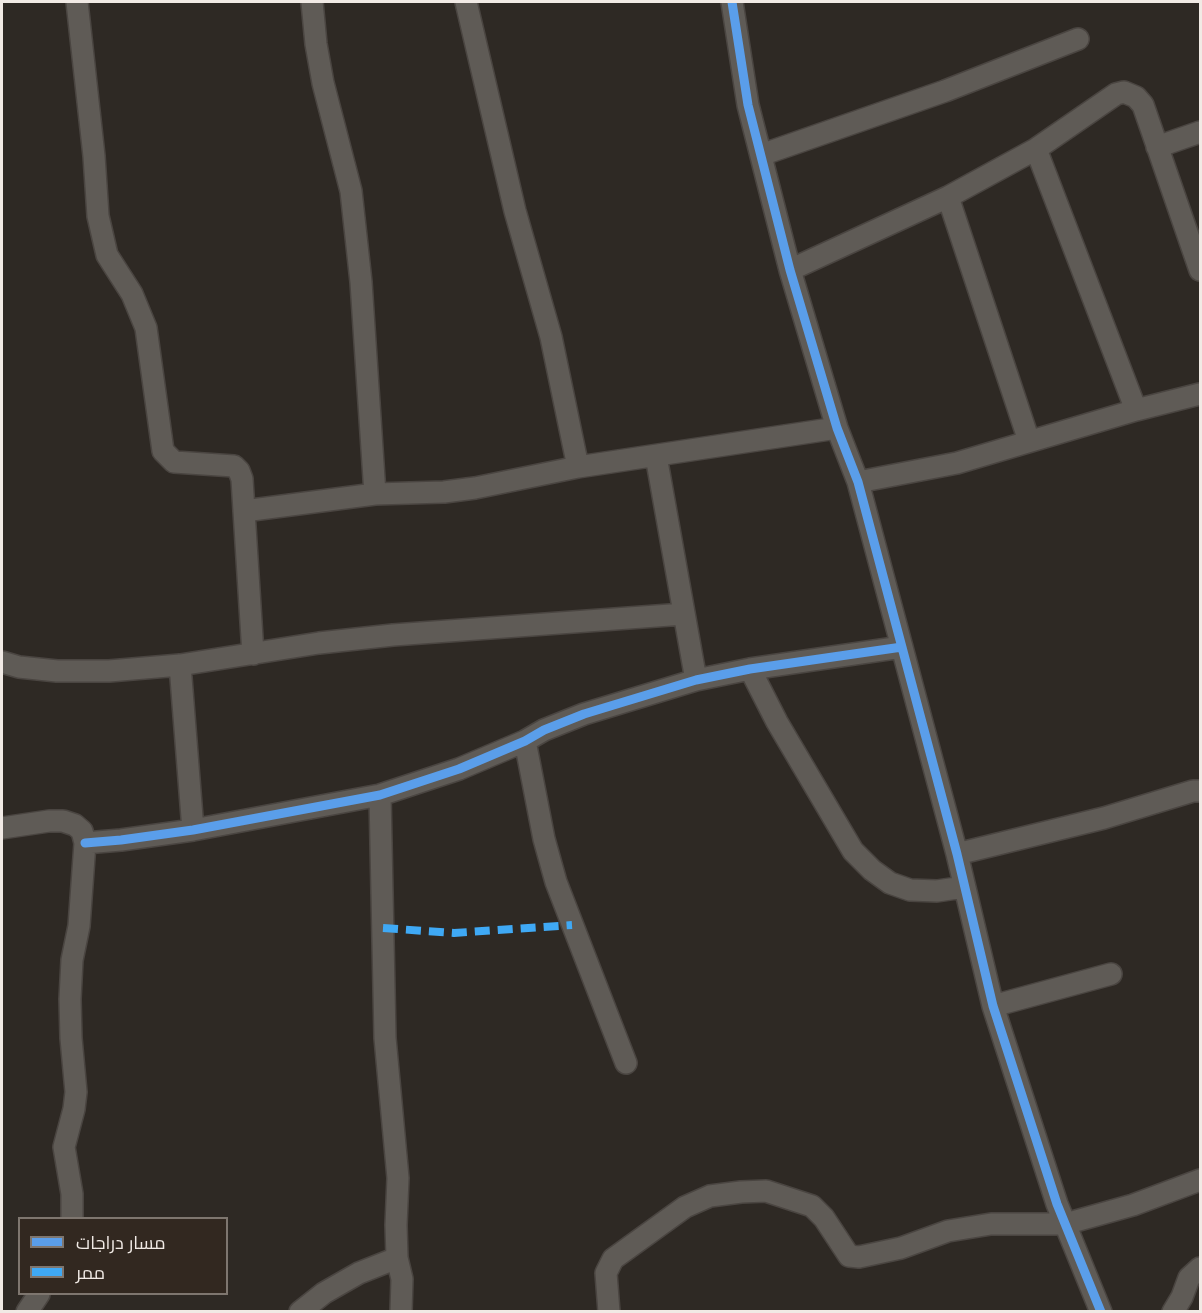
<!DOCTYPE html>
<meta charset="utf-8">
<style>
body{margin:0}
#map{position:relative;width:1202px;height:1313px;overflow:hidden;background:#2e2924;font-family:"DM Sans",Cairo,sans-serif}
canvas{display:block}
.frame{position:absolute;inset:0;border:3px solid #f1eae5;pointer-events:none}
.legend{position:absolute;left:18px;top:1217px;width:210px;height:78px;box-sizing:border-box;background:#322820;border:2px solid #7e766f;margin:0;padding:8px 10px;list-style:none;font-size:18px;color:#f1eae5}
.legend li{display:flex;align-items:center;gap:12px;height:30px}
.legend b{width:30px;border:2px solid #7e766f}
</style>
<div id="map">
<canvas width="1202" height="1313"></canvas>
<div class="frame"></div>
<ul class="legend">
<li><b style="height:8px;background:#5a9eea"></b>مسار دراجات</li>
<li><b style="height:8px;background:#3fa9f5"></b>ممر</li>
</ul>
</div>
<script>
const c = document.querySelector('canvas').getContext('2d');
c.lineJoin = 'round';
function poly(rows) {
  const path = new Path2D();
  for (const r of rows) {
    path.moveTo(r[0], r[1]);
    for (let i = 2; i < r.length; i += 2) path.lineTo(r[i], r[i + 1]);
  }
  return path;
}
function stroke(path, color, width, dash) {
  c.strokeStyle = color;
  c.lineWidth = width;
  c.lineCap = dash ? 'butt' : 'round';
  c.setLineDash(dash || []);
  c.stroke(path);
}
const minor = poly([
 [77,2,94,156,98,216,107,255,132,294,146,328,163,451,174,462,234,466,239,471,242,479,253,654],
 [312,2,316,44,323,83,351,191,361,282,375,494],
 [466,2,515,211,551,337,578,467],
 [732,2,748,105,790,270,837,428,858,482,957,854,993,1006,1057,1204,1101,1312],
 [1157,147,1200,132],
 [1036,149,1136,410],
 [761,155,945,91,1078,39],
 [948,197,1029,441],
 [790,270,948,197,1036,149,1116,94,1124,92,1136,97,1143,105,1200,270],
 [656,456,696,680],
 [858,482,957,463,1136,410,1200,394],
 [244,511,375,494,444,492,475,488,578,467,837,428],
 [2,662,19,667,57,671,109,671,180,665,319,643,393,635,684,614],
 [180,665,193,830],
 [750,669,777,722,853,851,872,870,890,883,910,890,937,891,964,887],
 [525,741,544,839,556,882,626,1063],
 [380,795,385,1038,398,1178,396,1225,397,1258,402,1279,401,1312],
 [2,828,49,821,63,821,75,825,82,831,85,843,79,926,72,960,70,999,71,1038,76,1092,74,1109,64,1147,72,1194,72,1218],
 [85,843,121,840,193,830,380,795,459,769,525,741,544,730,584,714,696,680,750,669,902,647],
 [957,854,1104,818,1193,791,1200,791],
 [993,1006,1111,974],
 [27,1312,39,1294],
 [300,1312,324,1293,359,1273,397,1258],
 [609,1312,606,1273,613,1259,685,1207,710,1196,741,1192,766,1191,812,1206,824,1218,849,1256,859,1257,901,1248,948,1231,991,1224,1065,1224,1133,1205,1200,1180],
 [1173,1312,1182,1297,1189,1278,1200,1268]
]);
stroke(minor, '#4a4541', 24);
stroke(minor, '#5f5b56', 21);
stroke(poly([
 [383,928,454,933,572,925]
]), '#3fa9f5', 8, [15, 8]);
stroke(poly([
 [732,2,748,105,790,270,837,428,858,482,957,854,993,1006,1057,1204,1101,1312],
 [85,843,121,840,193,830,380,795,459,769,525,741,544,730,584,714,696,680,750,669,902,647]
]), '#5a9eea', 9);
</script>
